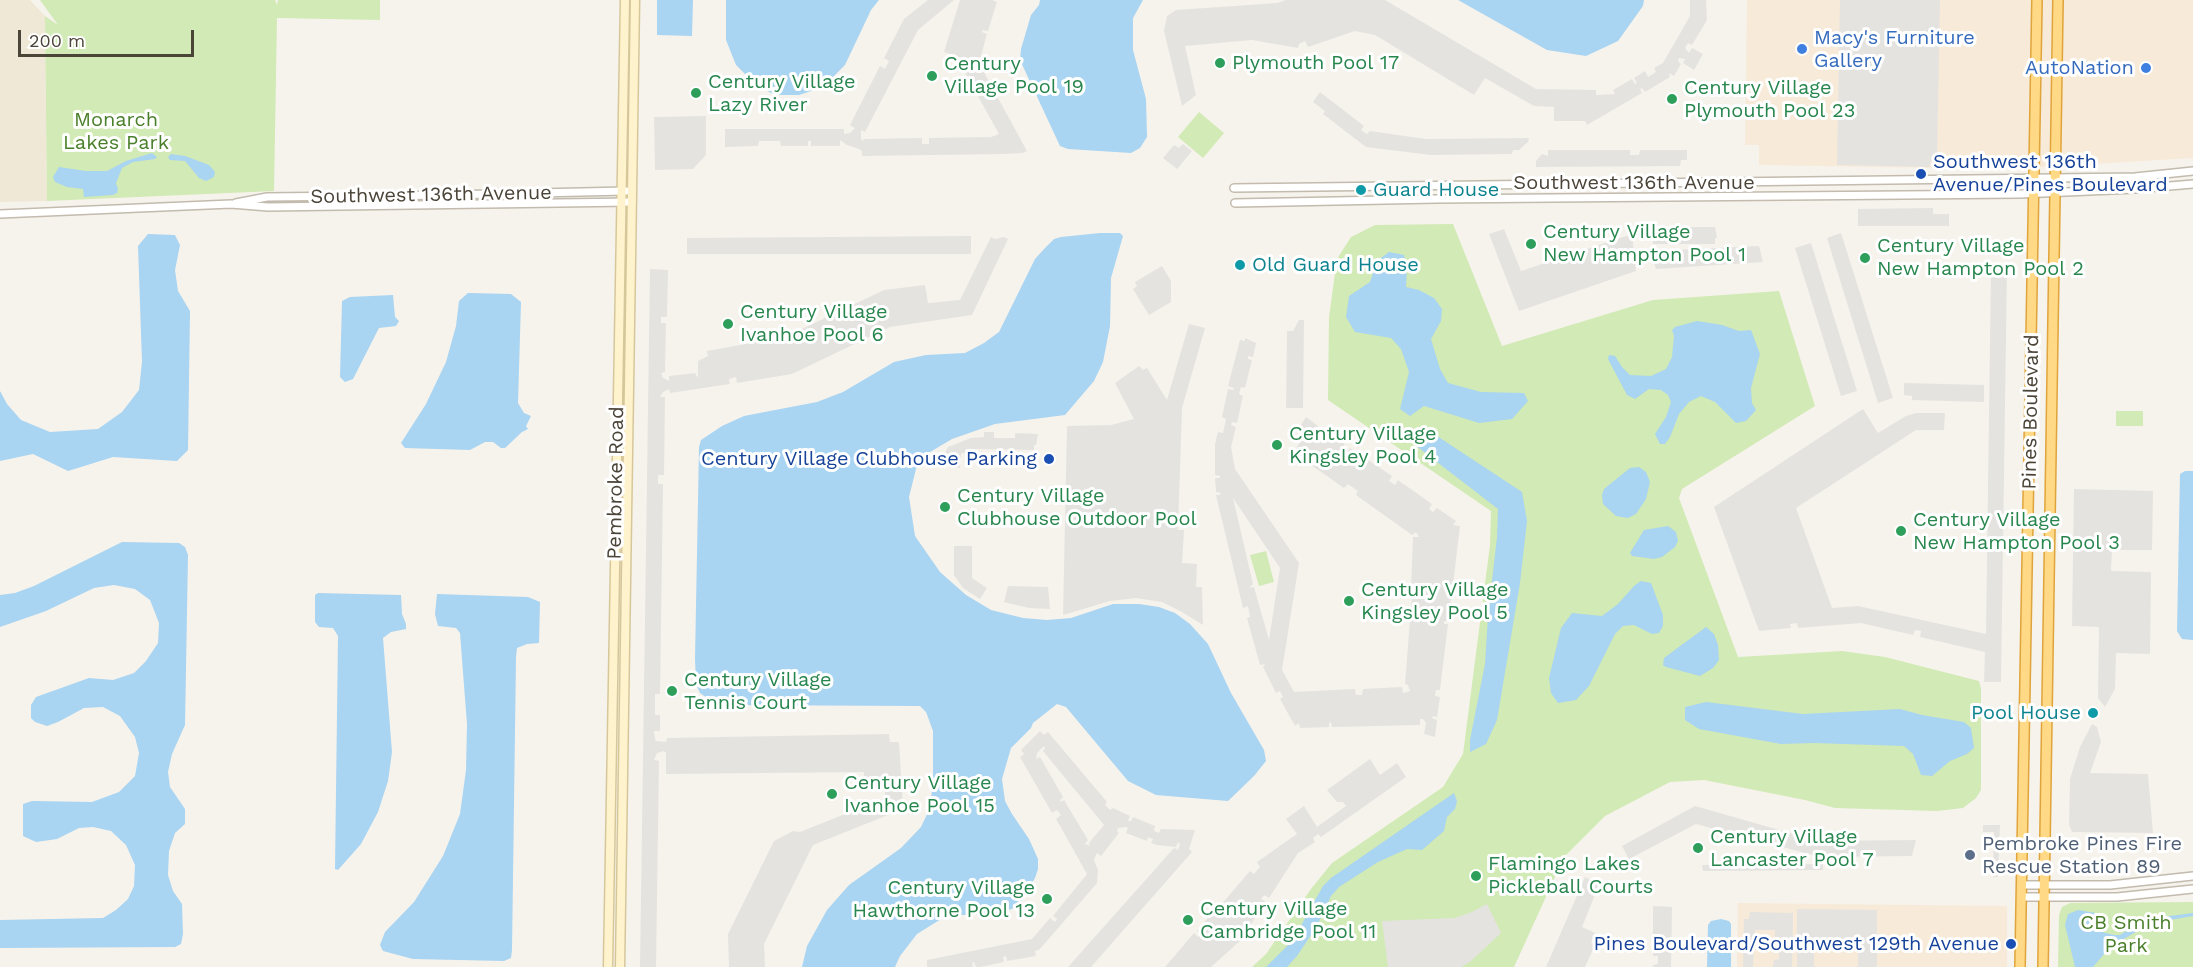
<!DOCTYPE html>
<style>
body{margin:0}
#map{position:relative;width:2193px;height:967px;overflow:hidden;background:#f6f3ec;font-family:"Work Sans",sans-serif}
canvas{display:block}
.scale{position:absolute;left:18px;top:30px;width:176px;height:27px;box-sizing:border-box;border:3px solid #4b4439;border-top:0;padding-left:8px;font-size:18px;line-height:21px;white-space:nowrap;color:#4b4439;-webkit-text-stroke:4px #fff;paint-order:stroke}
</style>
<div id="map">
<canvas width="2193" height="967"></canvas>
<div class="scale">200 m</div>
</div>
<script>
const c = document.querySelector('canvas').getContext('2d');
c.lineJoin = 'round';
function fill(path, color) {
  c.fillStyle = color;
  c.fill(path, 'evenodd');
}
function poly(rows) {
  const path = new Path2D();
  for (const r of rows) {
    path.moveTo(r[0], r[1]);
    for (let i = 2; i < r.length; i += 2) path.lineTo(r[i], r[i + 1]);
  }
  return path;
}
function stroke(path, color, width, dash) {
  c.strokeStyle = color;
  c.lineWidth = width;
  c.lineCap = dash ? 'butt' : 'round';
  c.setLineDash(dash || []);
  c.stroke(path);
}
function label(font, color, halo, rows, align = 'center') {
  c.font = font + ' "Work Sans",sans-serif';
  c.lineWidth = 6;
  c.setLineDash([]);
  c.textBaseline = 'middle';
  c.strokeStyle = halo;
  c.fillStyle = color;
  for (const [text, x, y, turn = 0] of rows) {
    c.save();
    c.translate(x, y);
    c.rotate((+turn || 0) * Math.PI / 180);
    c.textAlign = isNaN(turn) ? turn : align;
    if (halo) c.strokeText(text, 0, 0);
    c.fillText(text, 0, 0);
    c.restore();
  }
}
fill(poly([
 [1747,0,2193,0,2193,158,2007,169,1759,165,1759,145,1745,145],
 [1738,903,2007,906,2007,967,1737,967]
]), '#f7ead8');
fill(poly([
 [0,0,30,0,45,16,47,201,0,202]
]), '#efe8d6');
fill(poly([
 [40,0,275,0,277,5,278,0,380,0,380,20,277,18,274,191,47,201,45,16,58,25],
 [1199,112,1224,133,1203,158,1178,137],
 [1453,224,1502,346,1653,300,1779,291,1815,406,1682,489,1679,498,1738,657,1842,651,1885,657,1979,681,1981,689,1981,790,1976,798,1963,808,1937,811,1835,808,1805,800,1704,780,1670,782,1605,816,1564,857,1514,967,1252,967,1266,954,1311,889,1332,863,1443,787,1463,754,1490,545,1491,511,1328,400,1329,317,1337,259,1351,237,1375,225],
 [2116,411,2143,411,2143,426,2116,426],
 [1266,551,1274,582,1259,586,1250,555],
 [2193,902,2193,967,2058,967,2059,915,2062,907,2070,903]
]), '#d2eab5');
fill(poly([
 [928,0,954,0,918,30,865,132,861,130,861,139,863,141,864,139,922,138,922,144,929,144,929,138,991,137,999,134,963,69,962,58,944,52,960,0,992,0,997,2,988,31,983,30,982,32,987,34,979,63,1027,151,1023,153,1005,154,862,156,862,151,859,149,847,145,840,140,840,146,811,146,811,141,808,141,808,146,781,146,780,141,759,141,758,146,725,147,725,129,844,129,844,134,850,133,855,128,850,125,880,66,885,69,889,61,884,58,904,19],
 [1286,0,1385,0,1536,89,1596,90,1596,95,1615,94,1613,90,1632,79,1635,84,1637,83,1634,78,1645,71,1648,77,1656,72,1654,68,1663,63,1690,16,1690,0,1706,0,1707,20,1692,45,1688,43,1685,48,1689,53,1692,48,1703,54,1694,70,1683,63,1685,59,1679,58,1678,61,1681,64,1674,76,1669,73,1670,77,1645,92,1642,88,1640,89,1642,93,1587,125,1585,121,1554,121,1554,107,1534,106,1485,78,1474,95,1375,35,1355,31,1308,47,1305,41,1299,44,1298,48,1252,40,1185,46,1196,95,1182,106,1164,31,1167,16,1176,10,1277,3],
 [1840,0,1940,0,1937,161,1930,162,1930,167,1837,165],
 [1320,92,1364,126,1361,130,1367,134,1370,131,1426,139,1529,138,1528,142,1519,150,1513,150,1512,154,1431,155,1366,147,1323,114,1325,111,1313,102],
 [706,116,706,155,693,169,655,170,654,117],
 [1183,144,1192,151,1177,169,1163,158,1174,145,1179,148],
 [1548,150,1630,150,1630,155,1639,155,1640,150,1687,150,1687,160,1681,160,1680,166,1536,167,1536,161,1542,154,1548,156],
 [1933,208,1933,214,1949,214,1949,226,1858,226,1858,209],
 [1653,227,1715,227,1717,238,1715,238,1715,244,1653,244],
 [1504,229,1521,271,1632,234,1636,271,1519,311,1489,234],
 [1841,233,1893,398,1878,403,1827,238],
 [971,236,971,254,687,254,687,238],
 [991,237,995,239,1004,237,1008,239,972,315,890,327,792,374,737,383,736,377,729,379,730,384,670,393,669,389,663,392,660,397,665,397,664,475,658,475,658,484,663,484,660,694,655,694,655,715,660,715,660,731,654,731,655,739,656,741,666,742,667,738,889,734,890,742,899,742,903,809,813,845,764,944,765,967,729,967,728,934,774,841,793,831,800,832,885,798,885,791,871,791,871,788,865,788,864,772,666,774,666,753,664,751,657,753,654,760,659,761,656,967,640,967,650,269,668,270,667,317,661,317,661,323,666,323,665,372,661,373,663,378,669,381,669,376,695,373,698,378,698,361,708,356,707,351,785,337,884,290,925,285,928,303,960,300],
 [1811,243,1857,391,1841,396,1795,248],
 [1759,246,1763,262,1656,269,1652,257,1653,251],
 [1162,266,1171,281,1171,302,1149,315,1133,289,1137,286,1135,282],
 [2007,266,2001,682,1984,682,1985,652,1920,637,1921,631,1915,630,1913,635,1861,623,1798,628,1797,623,1790,624,1791,628,1759,631,1714,507,1863,409,1878,433,1906,416,1916,413,1945,413,1944,430,1916,430,1796,508,1832,608,1858,606,1986,634,1991,267],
 [1299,320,1304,320,1303,408,1286,408,1287,331,1293,331],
 [1189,324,1205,328,1182,408,1178,530,1184,530,1182,563,1197,564,1196,587,1202,587,1203,625,1182,612,1162,602,1136,598,1110,601,1063,615,1067,426,1111,425,1134,419,1115,383,1139,366,1143,370,1147,368,1167,400],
 [1245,338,1256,343,1253,357,1248,356,1248,359,1252,360,1245,388,1241,387,1239,394,1243,396,1237,423,1232,422,1231,425,1236,427,1231,447,1235,469,1299,563,1282,670,1294,692,1355,689,1356,695,1362,695,1363,689,1402,687,1403,693,1410,691,1408,685,1405,684,1412,594,1416,594,1416,589,1411,589,1413,537,1419,537,1416,532,1412,535,1356,495,1358,491,1348,484,1344,488,1294,453,1302,438,1307,442,1309,439,1297,431,1306,417,1318,426,1315,430,1318,431,1320,427,1345,444,1342,448,1347,452,1350,448,1392,476,1389,481,1395,485,1398,480,1432,504,1429,509,1433,512,1437,508,1456,521,1453,525,1460,526,1453,585,1448,585,1448,590,1452,591,1448,621,1444,621,1444,624,1448,624,1440,690,1436,690,1435,696,1440,697,1437,717,1433,716,1432,718,1437,720,1435,737,1424,734,1426,723,1423,719,1420,719,1420,725,1332,727,1331,722,1329,723,1329,727,1300,728,1299,723,1295,726,1280,699,1283,697,1280,691,1276,693,1263,667,1265,664,1260,665,1247,618,1250,617,1248,606,1243,608,1216,495,1220,495,1221,493,1216,492,1215,478,1220,478,1220,476,1215,475,1215,444,1218,432,1223,433,1226,419,1222,417,1228,389,1233,390,1234,388,1228,386,1240,340,1245,341],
 [1233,498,1280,568,1269,640,1254,587,1249,588,1253,584],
 [1904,383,1984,385,1984,402,1912,400,1912,396,1904,395],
 [984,432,994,432,994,438,1015,438,1015,433,1038,434,1036,445,1034,445,1034,450,976,449,976,454,961,453,960,468,948,467,948,462,943,462,943,456,948,447,971,438,984,437],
 [2074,489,2153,491,2152,550,2112,550,2111,571,2151,572,2150,654,2116,653,2115,689,2105,707,2098,698,2099,627,2072,626],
 [954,546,972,546,972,578,987,588,980,599,963,588,954,575],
 [1008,586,1048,587,1050,609,1029,608,1004,602],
 [2092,724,2097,727,2101,742,2090,773,2148,774,2153,833,2072,832,2069,825,2070,779,2080,747],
 [1040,731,1044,735,1048,732,1107,802,1105,805,1110,810,1113,808,1130,816,1128,821,1131,821,1133,817,1155,826,1154,831,1159,833,1161,829,1195,830,1189,849,1192,852,1091,967,1068,967,1174,848,1178,850,1180,844,1178,842,1176,847,1157,845,1151,843,1153,839,1148,837,1147,841,1126,833,1128,828,1126,827,1118,828,1117,831,1119,833,1101,856,1097,853,1095,857,1094,860,1098,870,1097,883,1040,949,1035,951,1036,956,1007,961,1006,956,1003,957,1004,962,980,967,976,967,974,962,972,963,973,967,927,967,927,960,1032,939,1050,918,1055,922,1057,919,1053,916,1087,874,1056,819,1061,815,1057,810,1052,813,1020,757,1024,754,1021,750],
 [1044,746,1045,748,1043,751,1104,825,1089,843,1090,846,1085,844,1088,840,1064,800,1061,802,1060,800,1063,797,1040,757,1036,759,1037,753],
 [1370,759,1380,775,1397,763,1406,777,1321,837,1318,834,1313,838,1315,842,1298,853,1269,898,1264,895,1261,899,1266,902,1249,927,1245,924,1243,927,1247,930,1241,938,1237,935,1235,937,1240,941,1211,967,1165,967,1194,933,1198,937,1201,935,1197,931,1211,914,1217,917,1214,913,1250,871,1254,874,1260,867,1257,862,1297,834,1286,819,1304,806,1317,827,1346,806,1343,802,1337,802,1327,790],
 [1695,806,1818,841,1916,840,1912,856,1820,857,1696,824,1629,859,1622,846],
 [1983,825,2000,825,1998,877,1993,877,1994,832,1983,832],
 [1823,864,1823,870,1703,871,1702,865],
 [1585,877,1599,885,1582,927,1595,933,1591,943,1595,945,1585,967,1546,967],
 [1487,904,1501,933,1470,962,1461,967,1388,967,1382,921,1455,918,1472,912],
 [1653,906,1672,907,1671,967,1653,967,1653,965,1658,964,1658,956,1653,956],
 [1797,909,1877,910,1877,967,1858,967,1858,945,1814,945,1814,967,1797,967],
 [1750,912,1793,913,1792,967,1773,967,1774,960,1779,959,1779,953,1774,953,1775,930,1755,930,1753,967,1743,967,1744,919,1749,919]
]), '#e5e3e0');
fill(poly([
 [657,0,693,0,692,36,657,35],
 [726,0,879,0,871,10,845,65,823,87,799,95,775,95,756,85,736,65,726,40],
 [1040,0,1143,0,1133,18,1133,50,1146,99,1147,137,1140,148,1131,153,1068,149,1060,146,1020,60,1021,49,1031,15,1039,5],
 [1458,0,1644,0,1643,6,1618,41,1586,56,1547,50],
 [152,153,157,157,155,159,133,162,122,168,116,183,118,189,117,193,113,195,84,197,83,189,67,187,55,182,53,177,59,167,86,171,107,171,126,161],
 [171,154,185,156,209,165,215,172,214,177,206,181,199,178,185,161,170,160,168,157],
 [1100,233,1120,233,1123,236,1111,278,1110,326,1103,362,1094,381,1065,415,995,424,952,439,925,455,916,469,909,497,915,536,940,572,966,595,991,610,1023,618,1047,620,1071,618,1113,604,1139,604,1159,607,1175,613,1190,624,1208,644,1231,693,1264,750,1266,761,1254,776,1228,801,1156,795,1128,781,1066,707,1057,704,1033,723,1031,728,1011,748,1002,779,1005,801,1012,814,1029,839,1038,859,1038,869,1035,878,1021,902,1014,908,995,915,962,915,941,919,917,934,900,956,895,967,802,967,807,946,827,910,849,885,901,848,921,827,930,808,933,781,933,731,926,712,920,706,728,705,710,700,700,693,696,684,695,659,699,447,701,440,722,426,744,416,817,402,843,392,894,362,926,355,965,353,984,343,999,332,1035,259,1045,248,1054,239,1061,237],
 [148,234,175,235,180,245,175,270,178,291,190,311,188,450,177,461,113,457,68,471,33,454,0,461,0,391,7,404,21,420,50,432,98,429,122,412,139,390,142,362,138,246],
 [1389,252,1404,255,1407,268,1406,287,1419,290,1434,298,1442,309,1441,321,1431,339,1440,369,1448,383,1481,392,1524,393,1528,401,1512,419,1479,423,1424,406,1410,416,1400,409,1409,372,1401,349,1391,338,1355,332,1346,317,1349,296,1370,282,1377,261],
 [468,293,511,294,521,302,518,403,524,413,531,416,526,426,528,429,522,432,505,448,501,448,493,442,485,442,470,450,405,448,401,443,426,404,446,362,456,326,459,301],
 [393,295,395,317,399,321,396,326,379,328,353,379,345,382,340,377,342,301,350,297],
 [1697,321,1722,325,1739,331,1751,330,1760,354,1751,388,1752,403,1756,410,1746,421,1736,423,1715,402,1701,396,1689,402,1679,414,1670,437,1665,444,1660,444,1655,434,1666,417,1671,402,1668,395,1661,390,1649,389,1635,399,1627,395,1608,359,1609,355,1615,356,1622,367,1630,375,1651,376,1666,369,1672,357,1674,336,1672,330,1675,327],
 [1414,435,1437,436,1522,492,1527,521,1520,583,1497,720,1486,744,1470,752,1470,740,1485,664,1488,616,1497,537,1498,509,1411,442],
 [1639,467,1646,472,1650,482,1646,499,1636,514,1628,518,1616,516,1603,504,1602,495,1604,489,1630,468],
 [2185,471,2193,471,2193,640,2182,639,2177,631,2180,474],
 [1668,526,1676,532,1678,541,1675,547,1662,557,1654,559,1632,556,1630,553,1644,530],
 [122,542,179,543,185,547,188,555,185,725,172,754,168,772,170,787,185,809,185,824,175,833,169,851,168,875,173,891,182,904,183,934,181,944,175,947,0,948,0,920,103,918,116,910,128,899,134,886,135,865,126,845,111,831,93,827,79,828,57,839,36,842,23,836,23,804,32,801,92,802,119,792,135,776,139,753,135,737,120,716,103,707,84,708,58,722,47,726,35,722,31,718,31,705,36,697,89,678,113,680,134,673,146,661,158,643,159,623,150,600,135,589,114,585,94,588,46,611,0,627,0,595,15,593,34,586],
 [1641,581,1651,583,1663,615,1663,626,1659,633,1652,634,1634,625,1623,626,1615,634,1589,686,1576,700,1558,703,1551,693,1549,678,1561,628,1572,613,1602,616,1618,604,1634,586],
 [318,593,401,595,402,614,406,624,406,629,391,632,383,638,392,752,388,781,378,812,361,844,338,870,335,869,338,636,333,628,319,627,315,622,315,595],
 [437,594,528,597,540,602,539,643,527,644,517,648,516,657,512,950,511,958,504,961,413,959,383,951,380,945,385,932,414,902,443,856,460,814,466,770,467,724,460,633,456,628,438,626,435,614],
 [1706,627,1714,634,1718,645,1719,660,1713,668,1700,676,1666,667,1663,665,1664,658],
 [1706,702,1803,714,1900,709,1922,715,1964,722,1971,728,1974,748,1967,754,1950,761,1932,776,1921,775,1913,754,1904,746,1814,743,1781,744,1699,729,1685,720,1685,707],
 [1454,793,1457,801,1455,809,1447,817,1444,831,1422,850,1407,849,1378,862,1339,887,1331,896,1317,926,1297,956,1287,967,1266,967,1293,940,1323,886,1331,878],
 [2078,910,2096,913,2101,918,2102,932,2114,935,2120,935,2138,923,2154,918,2193,913,2193,916,2152,923,2111,946,2093,967,2075,967,2065,925,2068,914],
 [1721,919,1729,921,1731,924,1731,967,1707,967,1708,925,1711,921]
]), '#a9d4f2');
const tertiary = poly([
 [1234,188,2135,177,2193,171],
 [236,203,267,197,447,195,626,191],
 [1235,203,1436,199,2020,194,2135,189,2193,184],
 [0,214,231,204,268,207,632,202],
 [2022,885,2110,885,2193,876],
 [2022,897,2117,897,2193,889]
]);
const secondary = poly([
 [608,967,625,0],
 [620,967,635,0]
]);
const trunk = poly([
 [2020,967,2037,0],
 [2043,967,2058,0]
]);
stroke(tertiary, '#c2bbae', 10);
stroke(secondary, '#d6c79b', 11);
stroke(trunk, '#e0a43c', 12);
stroke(tertiary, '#fff', 7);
stroke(secondary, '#fff3cd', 8);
stroke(trunk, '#ffd985', 9);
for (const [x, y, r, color] of [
 [1802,49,6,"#3f7fe0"],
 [1220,63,6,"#2e9e5b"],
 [2146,68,6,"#3f7fe0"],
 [932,76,6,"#2e9e5b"],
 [696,93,6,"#2e9e5b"],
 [1672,99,6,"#2e9e5b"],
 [1921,174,6,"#1a4fb4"],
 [1361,190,6,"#0f9aa8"],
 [1531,244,6,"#2e9e5b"],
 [1865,258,6,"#2e9e5b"],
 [1240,265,6,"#0f9aa8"],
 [728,324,6,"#2e9e5b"],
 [1277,445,6,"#2e9e5b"],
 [1049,459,6,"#1a4fb4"],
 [945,507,6,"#2e9e5b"],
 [1901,531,6,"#2e9e5b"],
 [1349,601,6,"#2e9e5b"],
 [672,691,6,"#2e9e5b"],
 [2093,713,6,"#0f9aa8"],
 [832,794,6,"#2e9e5b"],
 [1698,848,6,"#2e9e5b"],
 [1970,855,6,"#5c6f8a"],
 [1476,876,6,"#2e9e5b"],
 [1047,899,6,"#2e9e5b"],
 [1188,920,6,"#2e9e5b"],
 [2011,944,6,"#1a4fb4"]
]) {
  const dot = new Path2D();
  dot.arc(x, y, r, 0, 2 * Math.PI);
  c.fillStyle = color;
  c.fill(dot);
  stroke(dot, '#fff', 2);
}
label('20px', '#366cbe', '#fff', [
 ["Macy's Furniture",1814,38],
 ["Gallery",1814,61],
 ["AutoNation",2134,68,"right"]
], 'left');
label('20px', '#27864d', '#fff', [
 ["Plymouth Pool 17",1232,63],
 ["Century",944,64],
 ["Village Pool 19",944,87],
 ["Century Village",708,82],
 ["Lazy River",708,105],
 ["Century Village",1684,88],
 ["Plymouth Pool 23",1684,111],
 ["Century Village",1543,232],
 ["New Hampton Pool 1",1543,255],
 ["Century Village",1877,246],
 ["New Hampton Pool 2",1877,269],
 ["Century Village",740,312],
 ["Ivanhoe Pool 6",740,335],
 ["Century Village",1289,434],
 ["Kingsley Pool 4",1289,457],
 ["Century Village",957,496],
 ["Clubhouse Outdoor Pool",957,519],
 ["Century Village",1913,520],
 ["New Hampton Pool 3",1913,543],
 ["Century Village",1361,590],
 ["Kingsley Pool 5",1361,613],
 ["Century Village",684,680],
 ["Tennis Court",684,703],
 ["Century Village",844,783],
 ["Ivanhoe Pool 15",844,806],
 ["Century Village",1710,837],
 ["Lancaster Pool 7",1710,860],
 ["Flamingo Lakes",1488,864],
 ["Pickleball Courts",1488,887],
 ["Century Village",1035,888,"right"],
 ["Hawthorne Pool 13",1035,911,"right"],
 ["Century Village",1200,909],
 ["Cambridge Pool 11",1200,932]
], 'left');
label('20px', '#4a7f2a', '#fff', [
 ["Monarch",116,120],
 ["Lakes Park",116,143],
 ["CB Smith",2126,923],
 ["Park",2126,946]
]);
label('20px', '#164399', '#fff', [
 ["Southwest 136th",1933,162,"left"],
 ["Avenue/Pines Boulevard",1933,185,"left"],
 ["Century Village Clubhouse Parking",1037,459],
 ["Pines Boulevard/Southwest 129th Avenue",1999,944]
], 'right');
label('20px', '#4b4439', '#fff', [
 ["Southwest 136th Avenue",1634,183],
 ["Southwest 136th Avenue",431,195,-1],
 ["Pines Boulevard",2031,412,-89],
 ["Pembroke Road",616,483,-89]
]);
label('20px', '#0d838f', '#fff', [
 ["Guard House",1373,190],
 ["Old Guard House",1252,265],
 ["Pool House",2081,713,"right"]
], 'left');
label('20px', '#4e5e75', '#fff', [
 ["Pembroke Pines Fire",1982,844],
 ["Rescue Station 89",1982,867]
], 'left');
</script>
